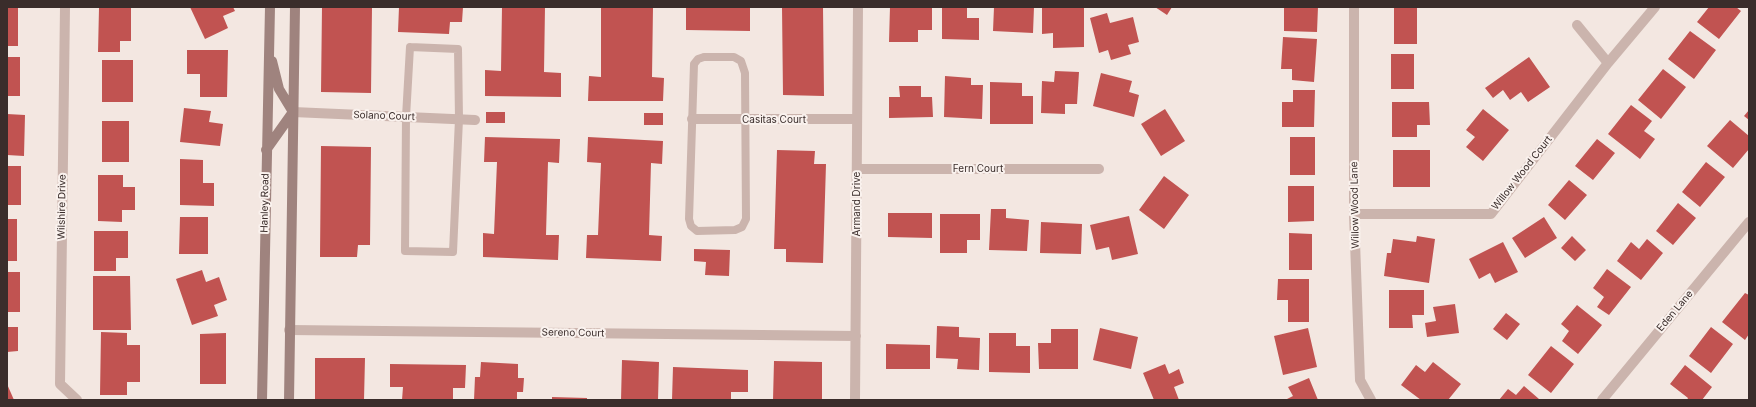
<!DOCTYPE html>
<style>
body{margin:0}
#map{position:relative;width:1756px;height:407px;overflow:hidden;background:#f3e7e1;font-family:Inter,sans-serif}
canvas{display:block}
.frame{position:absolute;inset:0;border:8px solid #3a2d2b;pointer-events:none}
</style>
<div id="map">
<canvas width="1756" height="407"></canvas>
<div class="frame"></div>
</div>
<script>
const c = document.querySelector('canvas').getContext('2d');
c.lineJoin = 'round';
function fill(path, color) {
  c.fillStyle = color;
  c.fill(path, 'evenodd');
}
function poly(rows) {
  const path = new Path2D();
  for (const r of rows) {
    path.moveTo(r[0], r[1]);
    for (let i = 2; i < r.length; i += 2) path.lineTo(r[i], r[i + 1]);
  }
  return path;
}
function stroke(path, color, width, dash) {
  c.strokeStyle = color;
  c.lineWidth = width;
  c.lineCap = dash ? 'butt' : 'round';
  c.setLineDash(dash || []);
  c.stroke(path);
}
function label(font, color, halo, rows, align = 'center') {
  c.font = font + ' Inter,sans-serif';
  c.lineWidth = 4;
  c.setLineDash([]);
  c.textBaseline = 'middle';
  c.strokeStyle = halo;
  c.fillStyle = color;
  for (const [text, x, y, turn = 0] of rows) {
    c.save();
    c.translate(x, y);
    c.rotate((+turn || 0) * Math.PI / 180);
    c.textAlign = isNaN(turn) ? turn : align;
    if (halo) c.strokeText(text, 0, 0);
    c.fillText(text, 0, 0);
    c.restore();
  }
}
fill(poly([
 [7,7,18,7,18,46,7,46],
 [190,7,233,7,235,11,223,16,228,28,205,39],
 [322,7,372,7,371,93,321,92],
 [399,7,463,7,462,22,450,22,449,34,398,32],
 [502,7,545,7,544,72,561,73,561,97,485,96,485,70,501,71],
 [601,7,653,7,652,77,664,78,663,101,588,101,589,76,601,77],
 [686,7,750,7,750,31,686,30],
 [782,7,823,7,824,96,783,95],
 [890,7,932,7,932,30,918,30,918,42,889,42],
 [942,7,967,8,967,18,979,18,979,40,942,39],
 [994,7,1034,7,1033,33,993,31],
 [1042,7,1084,7,1084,47,1053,48,1053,33,1042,34],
 [1155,7,1172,7,1167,15],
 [1284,7,1318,7,1317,32,1284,31],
 [1394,7,1417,7,1417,44,1394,44],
 [1709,7,1736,7,1741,11,1719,39,1697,22],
 [99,8,131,8,131,41,120,41,120,52,98,52],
 [1107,13,1110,23,1133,17,1139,42,1128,45,1131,54,1111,60,1108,50,1099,53,1090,18],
 [1690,31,1716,50,1694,79,1668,59],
 [1283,37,1317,39,1314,82,1292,80,1292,69,1281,69],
 [187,50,228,50,227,97,200,97,200,74,187,74],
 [1391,54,1414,54,1414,89,1391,89],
 [7,57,20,57,20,96,7,96],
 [1529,57,1550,87,1528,102,1521,92,1510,100,1503,90,1493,98,1485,88],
 [102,60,133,60,133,102,102,102],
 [1663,69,1686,87,1661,119,1638,100],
 [1055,71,1079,72,1077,104,1065,104,1065,114,1041,113,1042,81,1054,82],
 [1101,73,1132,81,1129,92,1139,95,1134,117,1093,106],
 [945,76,971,78,971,85,983,85,982,119,944,117],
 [990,82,1022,83,1022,96,1033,96,1033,124,990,124],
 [899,86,921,86,921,97,932,97,933,117,889,118,889,97,900,97],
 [1293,90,1315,90,1314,127,1282,127,1282,102,1293,102],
 [1392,102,1429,102,1430,125,1417,125,1417,137,1392,137],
 [1631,105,1652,121,1644,131,1655,139,1640,159,1608,134],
 [184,108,211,111,209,122,223,124,220,146,180,142],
 [1165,109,1185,141,1161,156,1141,124],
 [1483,109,1509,130,1483,161,1466,147,1475,137,1466,130],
 [1749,110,1749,120,1744,116],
 [486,112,505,112,505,123,486,123],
 [644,113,663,113,663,125,644,125],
 [7,114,25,115,24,156,7,155],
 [1730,120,1749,136,1749,149,1733,168,1707,146],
 [102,121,129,121,129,162,102,162],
 [485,137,560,139,559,163,548,162,546,235,559,235,558,260,483,257,483,233,494,234,497,162,484,162],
 [588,137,663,141,662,164,651,163,649,235,662,236,661,261,586,258,587,235,598,235,601,163,587,162],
 [1290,137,1315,137,1315,175,1290,175],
 [1597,139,1615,153,1593,180,1575,166],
 [321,146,371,147,370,245,358,245,357,257,320,257],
 [777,150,815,151,814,164,826,164,823,263,786,262,786,249,774,249],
 [1393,150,1430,150,1430,187,1393,187],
 [180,159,203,160,203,183,214,183,214,206,180,205],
 [1706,162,1725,177,1700,207,1682,192],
 [7,166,21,166,21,205,7,205],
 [98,175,123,175,123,187,135,187,135,210,122,210,122,222,98,221],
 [1164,176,1189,195,1164,229,1139,210],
 [1569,180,1587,195,1565,220,1548,205],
 [1288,186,1314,186,1314,221,1288,222],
 [1678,203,1696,218,1673,245,1656,231],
 [991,209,1006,209,1006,218,1029,220,1027,251,989,250],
 [888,213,932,213,932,238,888,237],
 [940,214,980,214,980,240,967,240,967,253,940,253],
 [1129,216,1138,254,1112,260,1109,247,1096,250,1090,225],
 [180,217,208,217,208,254,179,254],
 [1544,217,1557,238,1525,258,1512,238],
 [7,219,17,219,17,261,7,261],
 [1041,222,1082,224,1081,254,1040,253],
 [94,231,128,231,128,258,116,258,116,271,94,271],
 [1289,233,1312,234,1312,270,1289,270],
 [1417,236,1435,239,1429,283,1384,276,1387,253,1391,253,1393,239,1416,242],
 [1572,236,1586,250,1575,261,1561,248],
 [1647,239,1663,253,1641,280,1617,261,1631,242,1639,249],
 [1503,242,1518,272,1495,283,1490,273,1479,279,1469,259],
 [694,249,730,250,729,276,705,275,706,262,694,261],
 [1607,269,1631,287,1609,315,1597,307,1604,297,1593,288],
 [202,270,206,282,219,277,227,300,214,305,218,316,192,325,176,279],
 [7,272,20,272,20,312,7,312],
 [93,276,130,276,131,330,93,330],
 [1278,279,1309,279,1309,322,1288,322,1288,300,1277,300],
 [1389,290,1424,290,1424,315,1412,315,1413,328,1389,328],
 [1745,293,1749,295,1749,334,1745,340,1722,322],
 [1455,304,1459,333,1427,337,1425,323,1436,321,1433,307],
 [1577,305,1602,325,1578,354,1562,341,1569,331,1561,324],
 [1506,313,1520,324,1507,340,1493,329],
 [937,326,959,327,959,337,980,338,979,370,957,369,958,359,936,358],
 [7,327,18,327,18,351,7,352],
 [1711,327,1733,344,1711,373,1689,356],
 [1100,328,1138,337,1131,369,1093,360],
 [1308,328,1317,367,1283,375,1274,336],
 [1051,329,1078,329,1078,369,1039,369,1038,343,1051,343],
 [101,332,127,333,127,345,140,345,140,382,127,382,127,395,100,395],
 [226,333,226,384,200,384,200,334],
 [989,333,1016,333,1016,346,1030,346,1030,373,989,372],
 [886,344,930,345,930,369,886,369],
 [1551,346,1574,364,1551,393,1528,375],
 [315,358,365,358,364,400,315,400],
 [622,360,659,362,658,400,621,400],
 [774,361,822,362,822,400,773,400],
 [481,362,518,364,518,378,524,378,523,392,517,392,517,400,474,400,475,377,480,377],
 [1433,362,1461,384,1448,400,1421,400,1401,385,1416,365,1425,372],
 [390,364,466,365,465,388,453,388,453,400,402,400,403,387,390,387],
 [1165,364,1169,374,1179,369,1184,383,1174,387,1179,400,1154,400,1143,373],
 [1685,365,1712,387,1702,400,1687,400,1688,398,1670,384],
 [673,367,748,370,748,392,731,392,731,400,672,400],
 [1309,378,1318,400,1285,400,1293,396,1288,387],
 [7,384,14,400,7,400],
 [1524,386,1539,399,1538,400,1499,400,1508,389,1516,395],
 [552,397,587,398,587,400,552,400]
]), '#c15351');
stroke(poly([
 [410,47,458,49,459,119,453,252,405,251,406,117,410,47],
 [704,57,734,57,741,61,745,73,746,219,742,227,735,230,697,231,691,226,689,219,694,64,698,59,704,57]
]), '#cbb4ad', 8);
stroke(poly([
 [65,7,60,384,77,400],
 [1354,7,1354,214,1360,380,1371,400],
 [1577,25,1608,63],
 [293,112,475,120],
 [692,119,857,119],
 [857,169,1099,169],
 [1354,214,1491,214,1608,63,1655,7],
 [289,330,856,336],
 [855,400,858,7],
 [1602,400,1749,222]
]), '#cbb4ad', 10);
stroke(poly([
 [266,150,293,112,279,89,272,61],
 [262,400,270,7],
 [289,400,295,7]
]), '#9f837e', 10);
label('10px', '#3a2d2b', '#faf2ee', [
 ["Solano Court",384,116,2],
 ["Casitas Court",774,120],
 ["Fern Court",978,169],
 ["Willow Wood Court",1522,173,-52],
 ["Hanley Road",265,203,-89],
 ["Armand Drive",857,204,-90],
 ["Willow Wood Lane",1355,205,-91],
 ["Wilshire Drive",62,207,-89],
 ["Eden Lane",1675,311,-50],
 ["Sereno Court",573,333,1]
]);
</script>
